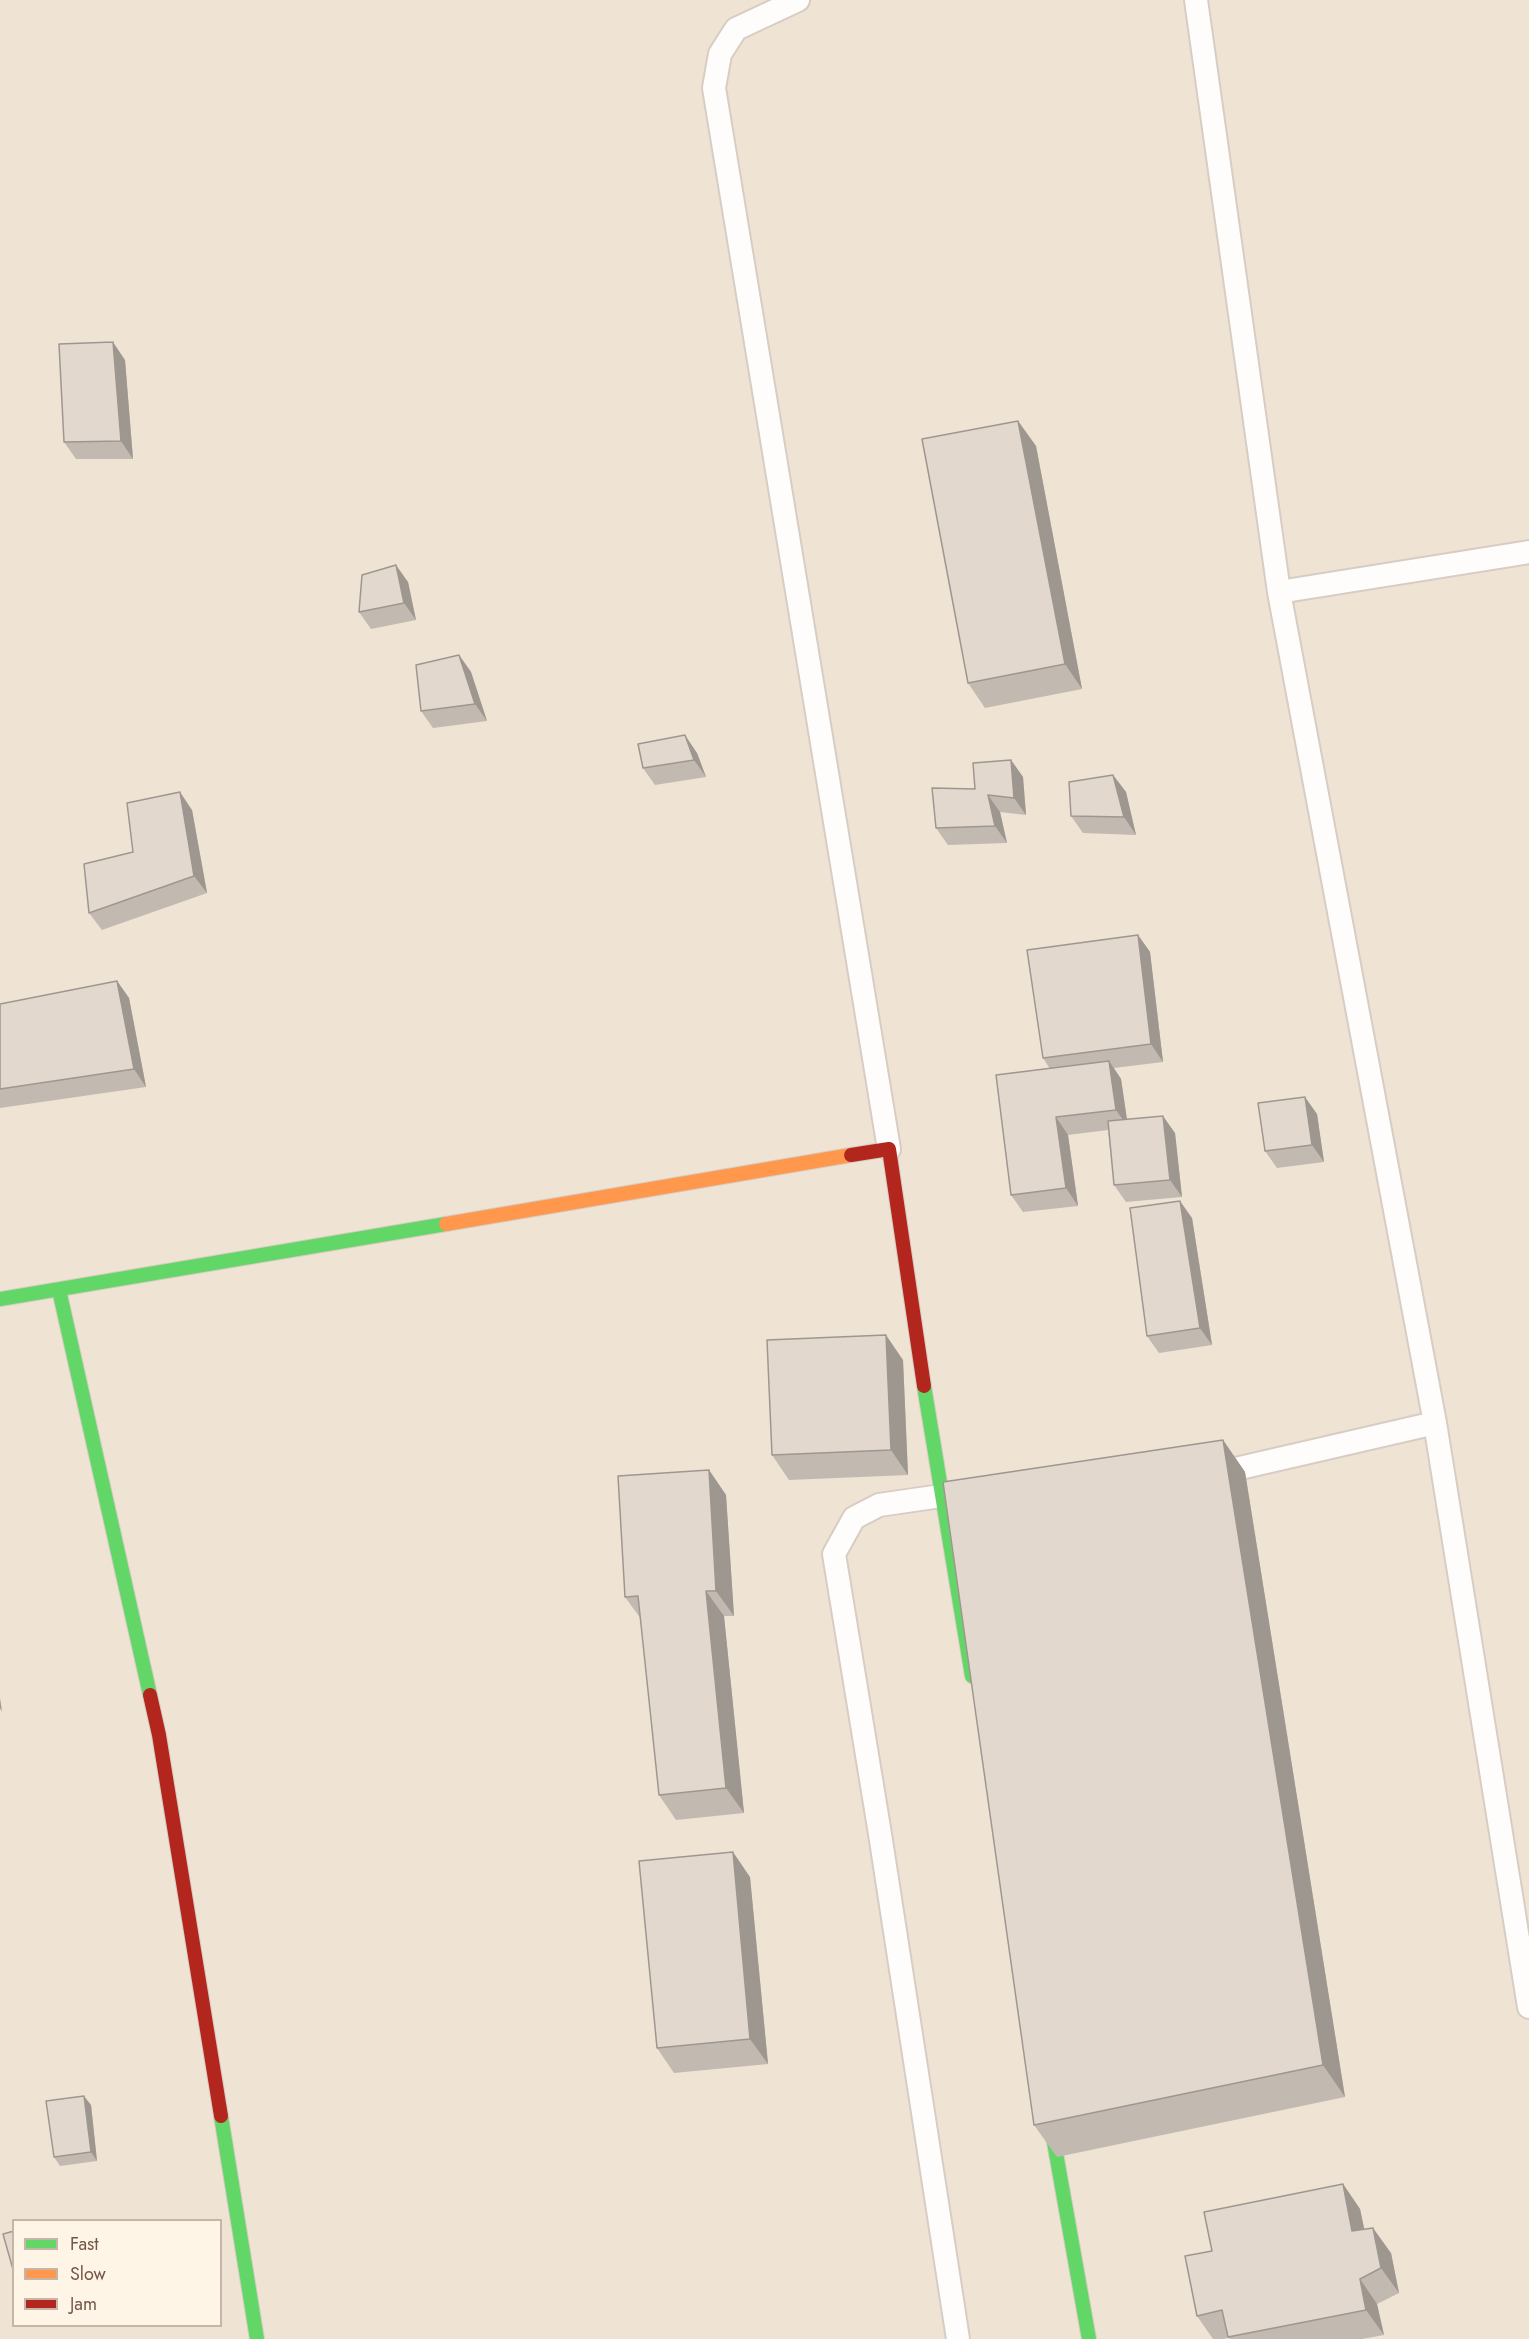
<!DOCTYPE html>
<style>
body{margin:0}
#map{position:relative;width:1529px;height:2339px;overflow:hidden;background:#f6f0e6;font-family:Jost,sans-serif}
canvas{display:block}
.legend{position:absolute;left:12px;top:2219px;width:210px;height:108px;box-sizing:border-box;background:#fff5e6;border:2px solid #c7b6a7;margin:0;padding:8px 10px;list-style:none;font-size:18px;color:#725748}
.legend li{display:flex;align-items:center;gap:12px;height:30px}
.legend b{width:30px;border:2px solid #c7b6a7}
</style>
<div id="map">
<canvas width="1529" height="2339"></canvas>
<ul class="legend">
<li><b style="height:8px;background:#63d668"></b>Fast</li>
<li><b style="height:8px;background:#ff974d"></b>Slow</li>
<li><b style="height:8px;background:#b3261e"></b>Jam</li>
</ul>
</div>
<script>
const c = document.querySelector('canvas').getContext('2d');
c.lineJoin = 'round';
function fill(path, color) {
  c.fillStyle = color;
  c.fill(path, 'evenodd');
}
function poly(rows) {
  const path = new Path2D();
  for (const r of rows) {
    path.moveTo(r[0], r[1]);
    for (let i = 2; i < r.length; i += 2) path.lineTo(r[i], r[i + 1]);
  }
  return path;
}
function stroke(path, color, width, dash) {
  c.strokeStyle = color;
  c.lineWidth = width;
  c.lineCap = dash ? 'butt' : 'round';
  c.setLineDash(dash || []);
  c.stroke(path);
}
fill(poly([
 [0,0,1529,0,1529,2339,0,2339],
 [14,2220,220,2220,220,2326,14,2326]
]), '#efe3d3');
const lane = poly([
 [798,0,736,29,720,54,714,88,889,1149],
 [1196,0,1279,592,1435,1423,1529,2007],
 [1279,592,1529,552],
 [1214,1474,1435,1423],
 [955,1496,941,1496,879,1505,854,1518,834,1554,880,1834,958,2339]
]);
const fast = poly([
 [59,1290,150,1695],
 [0,1299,446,1224],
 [924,1386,972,1676],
 [1049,2114,1089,2339],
 [221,2116,257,2339]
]);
const slow = poly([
 [446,1224,851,1155]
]);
const jam = poly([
 [851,1155,889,1149,924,1386],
 [150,1695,159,1735,221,2116]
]);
stroke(lane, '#d7cdc4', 26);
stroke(fast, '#d6ccc3', 16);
stroke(slow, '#d6ccc3', 16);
stroke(jam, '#d6ccc3', 16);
stroke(lane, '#fefdfb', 22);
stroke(fast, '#63d668', 14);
stroke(slow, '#ff974d', 14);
stroke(jam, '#b3261e', 14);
fill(poly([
 [125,360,133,459,76,459,64,442],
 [1018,421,1036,446,1082,689,985,708,968,683],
 [408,582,416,620,371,629,359,612],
 [459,655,471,672,487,721,433,728,421,711],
 [697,753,706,777,655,785,643,768],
 [1011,760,1023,777,1026,815,1000,812,1007,843,948,845,936,828,975,789],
 [1113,775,1126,792,1136,835,1083,833,1071,816],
 [192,810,207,893,102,930,89,913,133,852],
 [1138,935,1150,952,1163,1062,1114,1068,1121,1079,1127,1119,1175,1133,1182,1197,1126,1202,1114,1185,1108,1130,1068,1135,1078,1206,1023,1212,1011,1195,1050,1069,1043,1058],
 [117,981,129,998,146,1087,0,1108,0,1004],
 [1317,1114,1324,1162,1277,1168,1265,1151],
 [1192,1218,1212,1345,1159,1353,1147,1336],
 [903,1360,908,1475,789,1480,772,1455],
 [1223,1440,1245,1472,1345,2097,1057,2157,1034,2125],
 [709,1470,726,1495,734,1616,724,1616,744,1813,676,1820,659,1795,641,1619,625,1597],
 [750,1877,768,2064,674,2073,657,2048],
 [91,2105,97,2161,60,2166,54,2157],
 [1343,2184,1360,2209,1364,2229,1391,2253,1399,2293,1377,2304,1384,2335,1362,2339,1230,2339,1229,2338,1222,2339,1213,2339,1197,2316,1212,2251]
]), '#c2bab1');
fill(poly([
 [113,342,125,360,133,459,121,441],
 [1018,421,1036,446,1082,689,1065,664],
 [396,565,408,582,416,620,404,603],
 [459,655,471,672,487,721,475,704],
 [685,735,697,753,706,777,694,760],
 [1011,760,1023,777,1026,815,1014,798],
 [1113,775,1126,792,1136,835,1124,817],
 [180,792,192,810,207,893,194,876],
 [988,795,1000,812,1007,843,995,826],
 [1138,935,1150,952,1163,1062,1151,1044],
 [117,981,129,998,146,1087,134,1069],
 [1109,1061,1121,1079,1128,1127,1116,1110],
 [1305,1097,1317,1114,1324,1162,1312,1145],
 [1163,1116,1175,1133,1182,1197,1170,1180],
 [1056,1117,1068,1135,1078,1206,1066,1188],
 [1180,1201,1192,1218,1212,1345,1200,1328],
 [886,1335,903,1360,908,1475,891,1450],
 [1223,1440,1245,1472,1345,2097,1323,2065],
 [709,1470,726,1495,734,1616,716,1591],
 [706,1591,724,1616,744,1813,726,1788],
 [0,1698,2,1712,0,1708],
 [733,1852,750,1877,768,2064,750,2039],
 [84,2096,91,2105,97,2161,91,2152],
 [1343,2184,1360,2209,1370,2256,1352,2231],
 [1373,2228,1391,2253,1399,2293,1381,2268],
 [1360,2279,1377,2304,1384,2335,1366,2310]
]), '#9e9790');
const building = poly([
 [113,342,121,441,64,442,59,344,113,342],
 [1018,421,1065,664,968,683,922,439,1018,421],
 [396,565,404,603,359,612,362,575,396,565],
 [459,655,475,704,421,711,416,665,459,655],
 [685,735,694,760,643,768,638,744,685,735],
 [1011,760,1014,798,988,795,995,826,936,828,932,788,975,789,973,763,1011,760],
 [1113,775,1124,817,1071,816,1069,782,1113,775],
 [180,792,194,876,89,913,84,864,133,852,127,803,180,792],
 [1138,935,1151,1044,1043,1058,1027,950,1138,935],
 [117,981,134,1069,0,1089,0,1004,117,981],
 [1109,1061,1116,1110,1056,1117,1066,1188,1011,1195,996,1075,1109,1061],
 [1305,1097,1312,1145,1265,1151,1258,1103,1305,1097],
 [1163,1116,1170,1180,1114,1185,1108,1121,1163,1116],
 [1180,1201,1200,1328,1147,1336,1130,1208,1180,1201],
 [886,1335,891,1450,772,1455,767,1340,886,1335],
 [1223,1440,1323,2065,1034,2125,943,1482,1223,1440],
 [709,1470,716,1591,706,1591,726,1788,659,1795,638,1596,625,1597,618,1476,709,1470],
 [733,1852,750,2039,657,2048,639,1861,733,1852],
 [84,2096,91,2152,54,2157,46,2101,84,2096],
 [1343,2184,1352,2231,1373,2228,1381,2268,1360,2279,1366,2310,1228,2337,1222,2310,1197,2316,1185,2256,1212,2251,1204,2212,1343,2184],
 [14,2231,14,2273,3,2234,14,2231]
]);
fill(building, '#e2d8ce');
stroke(building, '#9e9790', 1.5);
</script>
